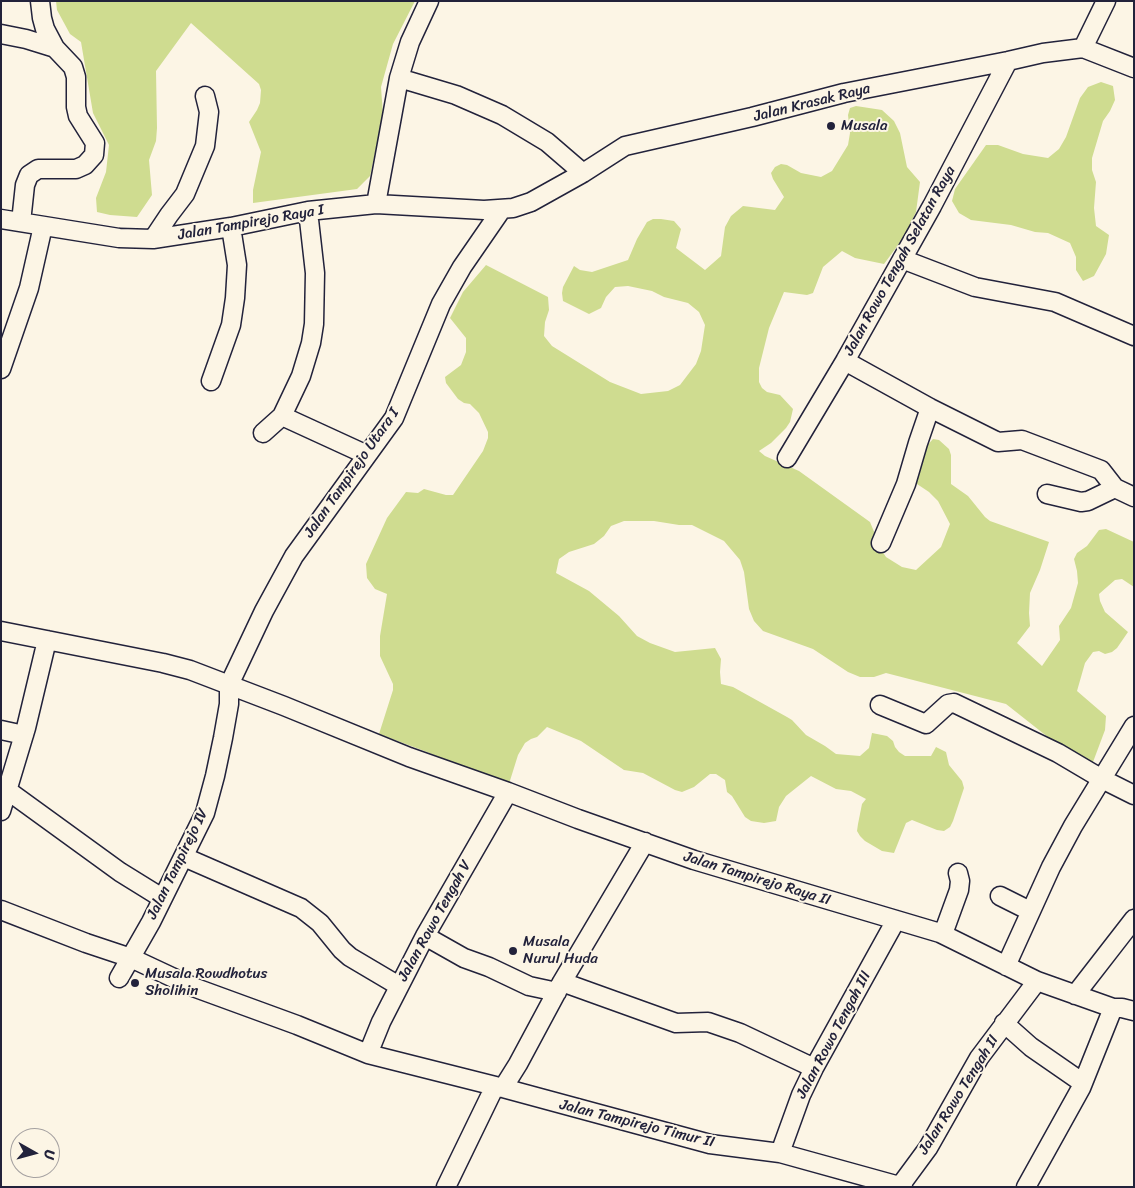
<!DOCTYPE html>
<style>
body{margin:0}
#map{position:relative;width:1135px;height:1188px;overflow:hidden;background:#fcf5e5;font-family:Sriracha,sans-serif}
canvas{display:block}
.frame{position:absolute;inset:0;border:2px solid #22223b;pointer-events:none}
.north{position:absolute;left:10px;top:1128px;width:50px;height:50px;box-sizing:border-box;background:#fcf5e5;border:1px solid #a5a1a1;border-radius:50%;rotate:97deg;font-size:14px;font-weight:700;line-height:20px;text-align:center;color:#22223b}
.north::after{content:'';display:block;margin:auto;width:18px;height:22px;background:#22223b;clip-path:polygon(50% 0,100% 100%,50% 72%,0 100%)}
</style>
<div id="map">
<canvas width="1135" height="1188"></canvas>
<div class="frame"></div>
<div class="north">U</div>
</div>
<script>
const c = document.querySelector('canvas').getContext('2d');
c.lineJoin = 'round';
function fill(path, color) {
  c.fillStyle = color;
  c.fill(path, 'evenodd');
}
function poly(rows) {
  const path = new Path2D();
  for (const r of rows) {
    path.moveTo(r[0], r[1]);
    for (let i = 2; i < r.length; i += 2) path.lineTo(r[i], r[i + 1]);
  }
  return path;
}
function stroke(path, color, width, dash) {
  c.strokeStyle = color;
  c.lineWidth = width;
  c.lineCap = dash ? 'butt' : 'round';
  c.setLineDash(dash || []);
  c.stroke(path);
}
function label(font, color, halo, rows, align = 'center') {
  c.font = font + ' Sriracha,sans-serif';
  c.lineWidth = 4;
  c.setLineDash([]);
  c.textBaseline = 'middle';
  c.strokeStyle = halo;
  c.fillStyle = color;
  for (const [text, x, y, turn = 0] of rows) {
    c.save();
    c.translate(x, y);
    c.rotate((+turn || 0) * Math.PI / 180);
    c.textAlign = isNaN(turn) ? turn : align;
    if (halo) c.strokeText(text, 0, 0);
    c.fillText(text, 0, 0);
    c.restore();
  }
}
fill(poly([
 [56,1,415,1,393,44,381,87,383,115,370,176,357,189,253,203,253,190,261,152,249,122,257,110,260,103,261,90,259,84,191,23,156,71,157,128,156,141,149,160,152,195,137,217,110,215,97,212,96,198,106,172,109,145,93,113,81,42,70,34,57,10],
 [1101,82,1113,86,1115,100,1110,111,1103,121,1092,158,1092,170,1096,182,1094,208,1096,226,1109,235,1106,254,1094,276,1083,281,1076,270,1076,257,1070,243,1048,233,1035,232,1011,225,971,220,959,213,952,201,955,189,986,145,998,145,1023,154,1048,158,1059,149,1066,137,1080,98,1088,87],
 [856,106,882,110,894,121,900,133,907,167,920,182,916,212,904,237,884,264,855,258,842,251,823,267,813,293,807,295,784,292,769,328,759,368,759,382,762,388,767,392,780,395,793,409,790,422,786,428,771,443,759,451,765,456,799,471,870,522,882,551,886,557,902,567,916,570,941,547,950,524,938,501,929,492,917,484,913,479,924,449,933,439,939,440,949,449,951,455,951,484,968,496,985,517,990,521,1049,542,1040,570,1030,593,1029,613,1030,626,1017,643,1042,666,1060,640,1059,626,1071,608,1078,583,1077,571,1074,559,1077,553,1087,546,1099,530,1106,529,1134,542,1134,587,1122,579,1115,580,1099,594,1100,601,1105,612,1128,632,1117,648,1112,652,1105,654,1099,651,1093,652,1085,663,1077,691,1106,716,1105,730,1093,762,1077,760,1006,704,886,673,874,677,860,677,848,672,813,649,763,631,754,621,749,609,744,572,740,560,724,541,692,525,679,525,654,521,624,521,611,526,604,536,594,544,569,552,559,559,556,573,589,591,619,616,637,636,650,643,675,652,715,648,721,659,720,672,721,684,733,687,787,717,792,720,806,735,825,746,836,754,860,756,869,748,872,733,887,736,893,741,895,747,899,752,905,756,931,756,936,747,946,752,949,765,962,781,964,788,953,821,950,827,944,831,937,830,912,820,906,823,894,853,882,851,865,841,860,836,857,831,858,824,862,804,866,799,851,791,836,789,811,776,786,796,779,807,776,821,764,823,751,821,745,817,732,796,727,792,725,780,716,774,710,774,694,787,682,792,675,790,643,773,624,770,581,741,547,727,537,737,531,739,525,743,518,755,508,787,427,752,379,734,393,690,393,684,380,656,380,636,387,594,375,589,367,578,366,564,387,518,406,492,418,493,424,489,446,495,453,495,483,451,488,438,488,432,479,413,470,404,464,403,458,399,446,383,445,377,461,365,466,352,466,338,450,318,463,292,486,265,548,297,549,310,545,322,544,336,552,346,610,382,641,394,668,391,680,385,696,364,701,351,705,325,699,312,688,303,664,297,652,291,628,286,615,287,606,297,601,308,589,314,563,301,562,293,563,287,574,266,580,270,592,272,628,260,637,239,647,222,653,219,661,219,674,221,681,229,676,248,705,270,721,256,725,227,731,216,743,206,775,210,784,197,773,179,771,173,775,167,781,164,787,165,801,173,821,177,832,171,848,145,850,133,848,115,850,108]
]), '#cfdc90');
const minor = poly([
 [1,34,26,39,55,48],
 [1083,48,1106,1],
 [399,78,456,95,502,115,547,142,583,173],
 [376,204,399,78,410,42,429,1],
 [1,219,119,238,153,239,231,227,308,211,376,204,484,210,513,208,531,202,583,173,625,146,752,117,844,93,1008,61,1043,53,1083,48,1134,68],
 [21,222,25,185,29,175,38,169,76,169,85,165,94,155,95,143,78,116,76,107,76,77,73,67,55,48,45,29,42,18,40,1],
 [153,239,169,215,185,194,205,146,209,112,205,96],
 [902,259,975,287,1055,302,1134,336],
 [845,361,930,408,998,442,1022,440,1101,470,1115,488,1134,497],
 [1,369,29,288,43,226],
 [211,381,231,325,235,298,237,265,231,227],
 [282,416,367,455],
 [263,433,282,416,301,376,311,343,314,324,315,273,308,211],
 [787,458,845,361,932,206,1008,61],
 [1047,494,1081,502,1088,501,1115,488],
 [881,543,906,484,918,443,930,408],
 [1,631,163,663,190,670,284,706,409,757,508,792,578,819,694,860,940,933,1037,981,1113,1008,1122,1008,1134,1011],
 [880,705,926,724,948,704,954,703,1058,753,1102,779,1134,795],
 [1,730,24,735],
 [7,790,120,872,162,898],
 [1,811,26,728,47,640],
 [184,857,301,908,320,923,342,950,350,957,399,986],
 [1000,896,1030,911],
 [1,910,86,943,131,958,193,987,297,1025,368,1054,503,1088,710,1144,780,1153,903,1187],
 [943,934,959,890,960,881,958,873],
 [425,936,464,958,489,967,529,986,557,992],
 [1006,966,1051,867,1073,826,1134,726],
 [119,978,151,922,205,813,215,776,223,738,229,704,229,685,264,611,294,556,394,418,441,304,462,267,502,209],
 [562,982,676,1023,708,1022,740,1033,814,1068],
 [1075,995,1134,919],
 [1004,1023,1031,1047,1083,1083],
 [368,1054,381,1022,425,936,508,792],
 [503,1088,518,1064,562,982,645,842],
 [780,1153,801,1095,814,1068,896,920],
 [900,1186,928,1148,979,1058,1037,981],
 [446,1187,495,1086],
 [1026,1187,1081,1088,1113,1008]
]);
stroke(minor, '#22223b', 21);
stroke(minor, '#fcf5e5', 18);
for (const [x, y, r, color] of [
 [831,126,5,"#22223b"],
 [513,951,5,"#22223b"],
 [135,983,5,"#22223b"]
]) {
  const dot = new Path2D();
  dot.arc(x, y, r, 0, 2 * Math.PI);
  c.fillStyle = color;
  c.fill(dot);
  stroke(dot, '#fcf5e5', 2);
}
label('15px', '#22223b', '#fcf5e5', [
 ["Jalan Krasak Raya",812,103,-14],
 ["Jalan Tampirejo Raya I",251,223,-10],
 ["Jalan Rowo Tengah Selatan Raya",900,261,-61],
 ["Jalan Tampirejo Utara I",352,473,-55],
 ["Jalan Tampirejo IV",178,864,-64],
 ["Jalan Tampirejo Raya II",757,879,17],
 ["Jalan Rowo Tengah V",435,921,-61],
 ["Jalan Rowo Tengah III",834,1035,-62],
 ["Jalan Rowo Tengah II",959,1095,-58],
 ["Jalan Tampirejo Timur II",637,1124,14]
]);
label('15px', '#22223b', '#fcf5e5', [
 ["Musala",841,126],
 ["Musala",523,942],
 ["Nurul Huda",523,959],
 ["Musala Rowdhotus",145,974],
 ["Sholihin",145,991]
], 'left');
</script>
